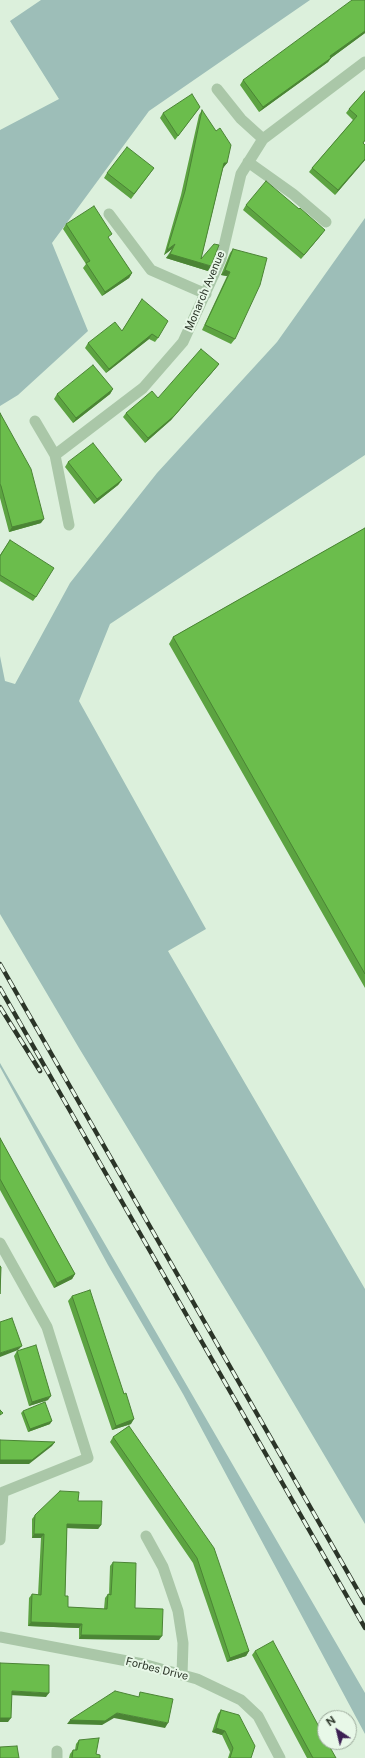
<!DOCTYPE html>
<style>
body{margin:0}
#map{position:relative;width:365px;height:1758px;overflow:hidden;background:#dcf0dc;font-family:"Public Sans",sans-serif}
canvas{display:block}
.north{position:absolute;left:317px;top:1710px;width:40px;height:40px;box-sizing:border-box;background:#e8f8e8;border:1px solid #9caa9b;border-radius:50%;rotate:325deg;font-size:11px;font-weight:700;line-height:16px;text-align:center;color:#2b3528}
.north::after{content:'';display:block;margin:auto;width:14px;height:18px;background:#3c2053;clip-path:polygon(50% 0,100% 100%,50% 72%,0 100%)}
</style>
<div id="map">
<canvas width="365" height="1758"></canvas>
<div class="north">N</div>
</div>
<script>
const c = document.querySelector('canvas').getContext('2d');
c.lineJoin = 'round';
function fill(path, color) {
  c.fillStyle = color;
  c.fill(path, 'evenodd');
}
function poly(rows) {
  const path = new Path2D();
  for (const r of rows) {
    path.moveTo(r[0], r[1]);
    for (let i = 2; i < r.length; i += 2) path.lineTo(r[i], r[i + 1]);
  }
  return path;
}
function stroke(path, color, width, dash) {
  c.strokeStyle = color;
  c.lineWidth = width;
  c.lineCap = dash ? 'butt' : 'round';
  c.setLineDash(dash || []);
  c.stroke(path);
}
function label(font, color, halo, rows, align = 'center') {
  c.font = font + ' "Public Sans",sans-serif';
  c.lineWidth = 4;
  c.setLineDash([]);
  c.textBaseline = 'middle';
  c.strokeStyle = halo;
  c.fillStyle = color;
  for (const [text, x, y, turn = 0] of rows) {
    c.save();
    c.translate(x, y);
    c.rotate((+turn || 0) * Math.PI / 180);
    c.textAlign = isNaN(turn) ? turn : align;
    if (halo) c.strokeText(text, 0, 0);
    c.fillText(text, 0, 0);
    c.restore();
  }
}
fill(poly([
 [41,0,310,0,149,111,52,243,88,331,18,395,0,406,0,130,59,99,10,21],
 [365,218,365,455,110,624,79,701,206,929,168,951,365,1289,365,1524,258,1343,79,1048,0,914,0,656,5,681,15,684,70,583,157,473,277,342],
 [0,1063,365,1693,365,1734,183,1394,108,1265,0,1067]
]), '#9dbeb8');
stroke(poly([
 [217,89,241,119,263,139],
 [248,162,293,194,326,222],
 [109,214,151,270,206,294],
 [35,421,55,455,143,388,183,342,221,259,241,174,263,139,365,62],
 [55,455,69,525],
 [0,1243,47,1327,88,1458,3,1492],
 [146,1536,163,1567,178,1611,183,1643,182,1675],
 [0,1540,3,1492],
 [0,1637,143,1664,197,1679,241,1700,258,1716,280,1758],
 [57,1758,57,1751]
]), '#aac7a8', 11);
const rail = poly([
 [0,964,365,1603],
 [0,988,365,1628],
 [0,1007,40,1071]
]);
stroke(rail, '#2b3528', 4.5);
stroke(rail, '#e8f8e8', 3, [9]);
fill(poly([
 [365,0,365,33,331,58,328,62,259,112,240,85,243,80],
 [365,91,365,141,363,143,365,160,335,195,309,172,312,168,353,120,346,113,349,109],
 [200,107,175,140,160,118,163,113],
 [202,110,227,163,223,168,201,259,208,271,166,258,172,249,164,255,181,195,199,115],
 [154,168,131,199,104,178,107,173],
 [246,205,322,234,301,259,243,210],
 [66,224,109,239,132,273,129,278,102,296,83,268,86,264,63,229],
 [233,249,235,339,231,344,202,330,227,276,221,275,230,253],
 [142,299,158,338,155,342,149,339,106,373,85,348,88,343,122,331],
 [219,364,215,369,171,420,145,443,123,417,126,413,158,398],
 [113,389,110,394,73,423,54,399,57,394],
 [0,413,41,523,9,532,0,498],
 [68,462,122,480,118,485,94,504,65,467],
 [365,528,365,988,169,644,173,637],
 [10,540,36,597,33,601,0,581,0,555],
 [0,1138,75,1274,72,1279,54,1288,0,1190],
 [72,1296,124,1394,131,1424,112,1430,68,1301],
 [17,1351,48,1400,29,1406,14,1356],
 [23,1411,50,1424,28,1432,21,1413],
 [129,1426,249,1651,246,1656,227,1662,193,1563,110,1442,113,1437],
 [78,1501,101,1525,98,1529,67,1528,65,1596,68,1607,104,1609,105,1598,108,1594,109,1595,110,1566,113,1562,135,1608,159,1640,79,1639,79,1628,28,1626,29,1598,32,1594,38,1595,41,1538,32,1538,32,1519,35,1515],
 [255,1651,336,1758,307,1758,252,1655],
 [221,1710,251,1758,228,1758,230,1752,222,1735,212,1732,218,1714],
 [79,1740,96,1754,100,1758,69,1758,70,1754,73,1750,75,1750,76,1744]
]), '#5ca341');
fill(poly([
 [365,31,365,33,327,61,330,56],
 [331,58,328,62,259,112,263,107],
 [365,159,365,160,335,195,338,190],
 [224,163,227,163,223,168,221,167],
 [325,230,322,234,301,259,304,255],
 [175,244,172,249,164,255,167,250],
 [170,254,211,266,208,271,166,258],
 [225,270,230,272,227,276,221,275],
 [132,273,129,278,102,296,105,292],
 [152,334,149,339,106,373,109,369],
 [219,364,215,369,171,420,145,443,148,438],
 [113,389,110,394,73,423,76,418],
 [122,480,118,485,94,504,97,499],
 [44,519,41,523,9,532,12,527],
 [75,1274,72,1279,54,1288,57,1283],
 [22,1346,18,1350,0,1357,0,1353],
 [51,1396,48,1400,29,1406,32,1402],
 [134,1419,131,1424,112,1430,116,1426],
 [52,1421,50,1424,28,1432,30,1429],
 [55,1442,52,1446,29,1464,0,1464,0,1460],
 [67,1524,101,1525,98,1529,65,1528],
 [34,1534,44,1534,41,1538,32,1538],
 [31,1622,82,1624,79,1628,28,1626],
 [81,1635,162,1636,159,1640,79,1639],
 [249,1651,246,1656,227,1662,230,1658],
 [12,1691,49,1693,46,1697,9,1695],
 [117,1713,168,1723,165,1728,114,1718,102,1725,67,1724,70,1720],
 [0,1718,11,1718,8,1722,0,1722],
 [216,1728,225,1731,222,1735,212,1732]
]), '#4b8435');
const building = poly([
 [352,0,365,0,365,31,330,56,331,58,263,107,243,80,352,0],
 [365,91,365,140,363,143,365,145,365,159,338,190,312,168,357,116,349,109,365,91],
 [192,94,200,107,178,136,163,113,192,94],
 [202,110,216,131,220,128,231,145,227,163,224,163,201,259,214,244,219,245,211,266,170,254,175,244,167,250,185,191,202,110],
 [127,147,154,168,134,194,107,173,127,147],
 [266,181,299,209,300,208,325,230,304,255,246,205,266,181],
 [94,206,112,234,108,237,132,273,105,292,86,263,90,261,66,224,94,206],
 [233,249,267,258,260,285,235,339,205,325,230,272,225,270,233,249],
 [142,299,168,321,158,338,152,334,109,369,88,343,115,322,122,331,142,299],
 [201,349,219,364,174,416,148,438,126,413,152,391,158,398,201,349],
 [93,365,113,389,76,418,57,394,93,365],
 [0,413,31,469,44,519,12,527,1,486,0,484,0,413],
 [93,443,122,480,97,499,68,462,93,443],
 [365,528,365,974,173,637,365,528],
 [10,540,54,568,36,597,0,575,0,556,10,540],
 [0,1138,75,1274,57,1283,0,1179,0,1138],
 [0,1266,1,1267,0,1294,0,1266],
 [90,1290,124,1394,126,1393,134,1419,116,1426,72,1296,90,1290],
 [12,1318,22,1346,0,1353,0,1322,12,1318],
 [36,1345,51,1396,32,1402,17,1351,36,1345],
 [45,1402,52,1421,30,1429,23,1411,45,1402],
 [0,1410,3,1413,0,1415,0,1410],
 [129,1426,214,1548,249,1651,230,1658,197,1558,113,1437,129,1426],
 [0,1440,55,1442,32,1460,0,1460,0,1440],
 [60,1491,79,1492,78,1501,102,1501,101,1525,67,1524,65,1596,68,1596,68,1607,107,1609,108,1594,111,1595,113,1562,136,1563,135,1608,163,1609,162,1636,81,1635,82,1624,31,1622,32,1594,41,1595,44,1534,34,1534,35,1515,60,1491],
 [273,1641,325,1738,325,1742,327,1742,336,1758,313,1758,255,1651,273,1641],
 [0,1663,49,1665,49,1693,12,1691,11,1718,0,1718,0,1663],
 [115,1691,139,1697,140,1692,173,1699,168,1723,117,1713,105,1721,70,1720,115,1691],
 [221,1710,239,1715,255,1746,251,1758,230,1758,233,1748,225,1731,216,1728,221,1710],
 [99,1738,96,1754,100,1755,100,1758,72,1758,73,1750,77,1750,79,1740,99,1738],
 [17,1746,19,1758,0,1758,0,1747,17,1746]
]);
fill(building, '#6bbd4c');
stroke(building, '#4b8435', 1);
label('11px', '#2b3528', '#e8f8e8', [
 ["Monarch Avenue",205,291,-67],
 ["Forbes Drive",157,1669,14]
]);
</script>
